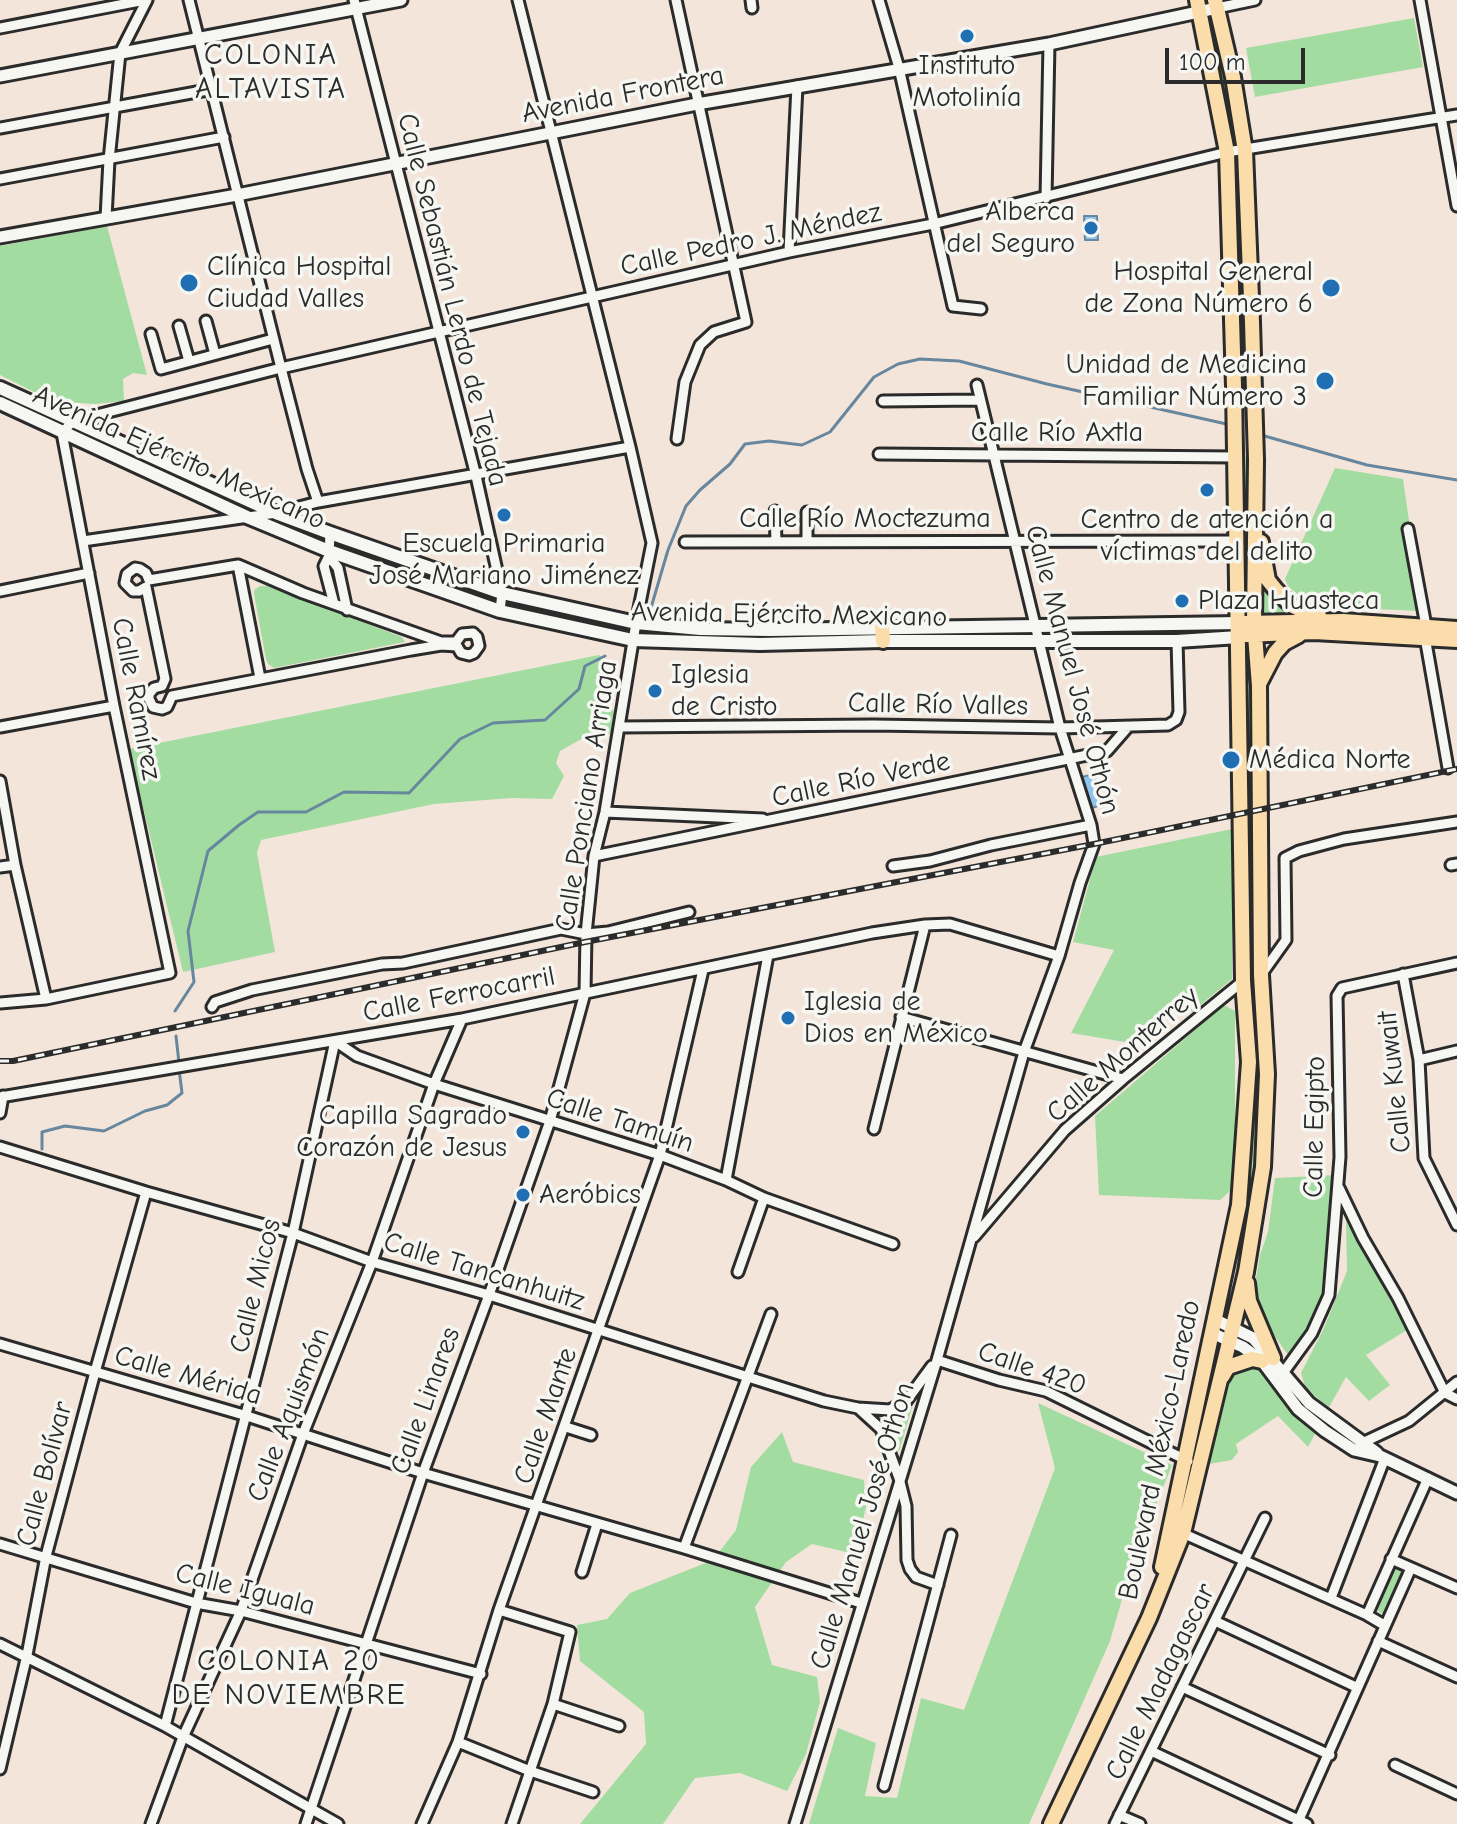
<!DOCTYPE html>
<meta charset="utf-8">
<style>
body{margin:0}
#map{position:relative;width:1457px;height:1824px;overflow:hidden;background:#f4e5da;font-family:"Comic Neue",sans-serif}
canvas{display:block}
.scale{position:absolute;left:1165px;top:48px;width:140px;height:36px;box-sizing:border-box;border:4px solid #2b2b2b;border-top:0;padding-left:10px;font-size:24px;line-height:28px;white-space:nowrap;color:#2b2b2b;-webkit-text-stroke:6px #f6f6f2;paint-order:stroke}
</style>
<div id="map">
<canvas width="1457" height="1824"></canvas>
<div class="scale">100 m</div>
</div>
<script>
const c = document.querySelector('canvas').getContext('2d');
c.lineJoin = 'round';
function fill(path, color) {
  c.fillStyle = color;
  c.fill(path, 'evenodd');
}
function poly(rows) {
  const path = new Path2D();
  for (const r of rows) {
    path.moveTo(r[0], r[1]);
    for (let i = 2; i < r.length; i += 2) path.lineTo(r[i], r[i + 1]);
  }
  return path;
}
function stroke(path, color, width, dash) {
  c.strokeStyle = color;
  c.lineWidth = width;
  c.lineCap = dash ? 'butt' : 'round';
  c.setLineDash(dash || []);
  c.stroke(path);
}
function label(font, color, halo, rows, align = 'center') {
  c.font = font + ' "Comic Neue",sans-serif';
  c.lineWidth = 7;
  c.setLineDash([]);
  c.textBaseline = 'middle';
  c.strokeStyle = halo;
  c.fillStyle = color;
  for (const [text, x, y, turn = 0] of rows) {
    c.save();
    c.translate(x, y);
    c.rotate((+turn || 0) * Math.PI / 180);
    c.textAlign = isNaN(turn) ? turn : align;
    if (halo) c.strokeText(text, 0, 0);
    c.fillText(text, 0, 0);
    c.restore();
  }
}
fill(poly([
 [1211,14,1232,111,1234,143,1231,142,1207,16],
 [1414,18,1423,67,1255,97,1246,48],
 [1234,161,1237,163,1240,217,1242,374],
 [107,226,147,375,133,373,123,379,124,401,95,404,64,402,46,398,0,375,0,246],
 [1243,457,1246,457,1247,607,1244,538],
 [1335,468,1403,479,1422,611,1324,607,1302,599,1288,586,1285,579],
 [378,557,467,587,468,589,465,590,378,561],
 [1259,580,1275,601,1292,615,1259,615],
 [260,586,268,586,402,637,405,642,274,668,268,664,266,659,254,594,254,590],
 [1185,631,1185,634,1048,636,1048,633],
 [1247,645,1253,806,1246,807,1245,647],
 [599,655,611,666,618,686,611,703,617,723,608,735,585,737,560,751,556,763,564,776,552,799,512,798,434,804,261,840,257,853,275,952,183,972,129,749],
 [1253,821,1256,952,1251,956,1247,822],
 [1232,829,1232,979,1192,1012,1184,990,1125,1042,1071,1033,1114,950,1073,942,1096,857],
 [1257,959,1259,1106,1257,1168,1244,1258,1226,1315,1234,1283,1250,1175,1253,1105,1251,965],
 [1224,1005,1235,1011,1235,1178,1230,1191,1220,1200,1099,1195,1095,1116],
 [1335,1175,1327,1306,1288,1355,1267,1325,1254,1290,1260,1255,1268,1232,1275,1178],
 [1349,1209,1412,1327,1366,1355,1390,1385,1369,1401,1346,1377,1328,1409,1305,1386,1301,1373,1324,1328,1347,1271,1346,1221],
 [1217,1356,1218,1358,1200,1435,1197,1434,1214,1357],
 [1261,1364,1293,1412,1317,1430,1308,1447,1278,1416,1236,1444,1238,1452,1232,1460,1209,1464,1230,1381,1235,1371],
 [914,1401,899,1452,887,1425,879,1416,894,1413],
 [1038,1403,1172,1465,1131,1568,1110,1641,1029,1824,809,1824,838,1728,876,1743,865,1796,897,1798,921,1698,964,1710,1055,1468],
 [782,1432,793,1462,864,1480,866,1507,855,1554,812,1544,786,1562,755,1607,772,1665,817,1677,820,1702,806,1754,787,1791,740,1773,695,1778,663,1824,580,1824,646,1744,644,1712,580,1661,577,1625,607,1619,630,1593,713,1560,736,1530,751,1467],
 [1396,1567,1403,1570,1386,1614,1380,1613,1376,1608,1392,1568]
]), '#a3dca1');
const water = poly([
 [1084,216,1097,216,1098,240,1085,240,1084,216],
 [1094,774,1104,804,1092,808,1082,777,1094,774]
]);
fill(water, '#8fc5ed');
stroke(water, '#67879f', 2);
stroke(poly([
 [1261,435,1367,465,1457,480],
 [648,618,668,550,686,506,700,490,730,464,745,444,769,441,802,445,830,432,874,377,898,364,920,359,959,361,1047,384,1231,425],
 [175,1011,194,982,188,931,208,851,239,825,258,812,306,812,344,792,409,793,460,739,493,723,545,720,579,689,585,666,605,656],
 [176,1036,179,1063],
 [42,1149,42,1132,65,1126,104,1131,145,1111,167,1105,182,1093,179,1069]
]), '#67879f', 3);
const minor = poly([
 [189,0,281,368,307,469,318,502],
 [354,0,476,476,502,593,500,611],
 [676,0,746,322,714,332,700,345,685,382,677,439],
 [751,0,752,8],
 [879,0,899,68,953,306,981,309],
 [1420,0,1457,206],
 [1217,8,1255,0],
 [0,28,145,0],
 [0,128,213,89],
 [0,179,224,137],
 [1046,198,1049,44],
 [106,218,109,160,120,53,147,0],
 [789,252,797,86],
 [206,321,215,354],
 [179,326,189,361],
 [151,334,161,369,273,339],
 [883,401,979,400],
 [879,454,1236,457],
 [775,511,776,542],
 [807,512,807,542],
 [1408,529,1426,626],
 [330,533,329,556,324,566,334,604],
 [83,541,276,513,318,502,630,447],
 [685,542,1236,541],
 [329,556,338,568,347,610],
 [238,565,303,593,441,642,456,642,462,634,473,633,477,637,479,646,474,653,469,655,461,653,457,646,441,645,411,650,172,696,167,707,162,709,153,707,149,699,149,694,154,688,162,686,165,679,146,587,139,591,133,591,125,583,127,574,135,568,140,569,146,573,149,580,238,565],
 [238,565,260,678],
 [0,591,89,573],
 [1425,637,1448,768],
 [0,727,114,706],
 [620,727,874,725,1060,728,1168,725,1176,720,1179,712,1177,641],
 [0,781,15,865,46,999],
 [605,812,763,819],
 [594,856,1107,751,1127,728],
 [1451,865,1457,864],
 [893,866,930,861,991,845,1091,825],
 [0,867,15,865],
 [1403,974,1419,1060,1424,1158,1457,1225],
 [1261,975,1286,940,1285,858,1299,851,1344,839,1457,822],
 [0,1003,46,999,170,973,114,706,62,433,73,421,281,368,789,252,933,224,1227,152,1457,115],
 [212,1007,215,1002,252,990,382,964,403,963,561,929,586,934,608,932,689,912],
 [901,1017,1123,1079],
 [1419,1060,1457,1051],
 [0,1097,462,1019,872,933,925,925,950,924,1059,956],
 [0,1113,3,1096],
 [874,1129,925,925],
 [0,1147,146,1192,293,1233,372,1262,489,1295,824,1401,858,1408,890,1410,907,1400,932,1366],
 [726,1180,768,955],
 [1339,1188,1363,1238,1398,1298,1445,1393,1457,1399],
 [974,1237,1065,1130,1123,1079,1243,981],
 [738,1272,764,1198],
 [0,1344,247,1416,423,1473,684,1548,861,1603],
 [937,1360,999,1380,1046,1391,1188,1461],
 [1283,1373,1312,1333,1329,1295,1340,1157,1337,996,1342,988,1457,963],
 [858,1408,881,1429,899,1478,906,1506,907,1560,910,1569,916,1577,938,1585],
 [566,1427,591,1435],
 [1360,1444,1409,1421,1457,1382],
 [1180,1532,1367,1615,1384,1625],
 [0,1544,196,1603,241,1611,481,1674],
 [684,1548,771,1314],
 [1391,1559,1457,1588],
 [582,1572,597,1524],
 [1331,1598,1385,1458],
 [499,1610,570,1632,553,1704,512,1824],
 [1367,1615,1428,1478],
 [1215,1621,1356,1687],
 [1378,1641,1457,1677],
 [0,1644,165,1726,338,1824],
 [1182,1687,1330,1755],
 [553,1704,619,1726],
 [165,1726,293,1233,335,1041,357,1056,434,1084,660,1155,726,1180,764,1198,893,1244],
 [458,1742,530,1771,593,1792],
 [1151,1751,1307,1824],
 [1395,1765,1457,1794],
 [0,1769,27,1655,46,1556,95,1372,146,1192],
 [884,1786,951,1535],
 [1119,1815,1140,1824],
 [151,1824,183,1737,241,1611,303,1434,372,1262,434,1084,462,1019],
 [306,1824,423,1473,489,1295,550,1121,585,993,586,934,594,856,605,812,636,623,652,543,630,447,518,0],
 [422,1824,458,1742,499,1610,660,1155,703,970],
 [795,1824,937,1360,1024,1052,1059,956,1080,883,1094,844,1091,825,1060,728,977,385],
 [1115,1824,1265,1518],
 [1297,1824,1411,1568]
]);
const tertiary = poly([
 [0,76,401,0],
 [0,237,237,195,697,104,1049,44,1217,8],
 [1216,1320,1253,1338,1309,1403,1377,1453],
 [1212,1333,1243,1347,1262,1361,1298,1409,1325,1431,1354,1450,1380,1456,1457,1493]
]);
const secondary = poly([
 [0,388,276,513,330,533,502,593,636,623,700,629,770,630,1239,623],
 [0,403,247,517,329,551,500,611,633,640,760,644,883,641,1177,641,1239,637]
]);
const primary = poly([
 [1261,542,1268,580,1276,590,1291,605,1305,612,1319,616],
 [1246,623,1343,621,1457,629],
 [882,627,883,641],
 [1246,635,1314,632,1457,640],
 [1260,682,1275,653,1284,643,1299,635],
 [1247,1283,1249,1301,1273,1358],
 [1222,1377,1228,1367,1252,1359,1262,1361],
 [1162,1567,1239,1205,1249,1062,1243,981,1234,386,1227,152,1197,0],
 [1051,1824,1149,1618,1183,1533,1246,1272,1263,1167,1267,1074,1261,975,1259,686,1254,622,1256,460,1252,322,1245,151,1233,77,1215,0]
]);
stroke(minor, '#2b2b2b', 15);
stroke(tertiary, '#2b2b2b', 17);
stroke(secondary, '#2b2b2b', 18);
stroke(primary, '#2b2b2b', 20);
stroke(minor, '#f6f6f2', 9);
stroke(tertiary, '#f6f6f2', 11);
stroke(secondary, '#f6f6f2', 12);
stroke(primary, '#fbddab', 14);
const rail = poly([
 [0,1061,13,1061,585,942,1094,844,1457,769]
]);
stroke(rail, '#2b2b2b', 6);
stroke(rail, '#f6f6f2', 3, [9]);
for (const [x, y, r, color] of [
 [967,36,8,"#1f6fb2"],
 [1091,228,8,"#1f6fb2"],
 [189,283,10,"#1f6fb2"],
 [1331,288,10,"#1f6fb2"],
 [1325,381,10,"#1f6fb2"],
 [1207,490,8,"#1f6fb2"],
 [504,515,8,"#1f6fb2"],
 [1182,601,8,"#1f6fb2"],
 [655,691,8,"#1f6fb2"],
 [1231,760,10,"#1f6fb2"],
 [788,1018,8,"#1f6fb2"],
 [523,1132,8,"#1f6fb2"],
 [523,1195,8,"#1f6fb2"]
]) {
  const dot = new Path2D();
  dot.arc(x, y, r, 0, 2 * Math.PI);
  c.fillStyle = color;
  c.fill(dot);
  stroke(dot, '#f6f6f2', 3);
}
label('28px', '#2b2b2b', '#f6f6f2', [
 ["Instituto",967,66,"center"],
 ["Motolinía",967,98,"center"],
 ["Alberca",1075,212,"right"],
 ["del Seguro",1075,244,"right"],
 ["Clínica Hospital",207,267],
 ["Ciudad Valles",207,299],
 ["Hospital General",1313,272,"right"],
 ["de Zona Número 6",1313,304,"right"],
 ["Unidad de Medicina",1307,365,"right"],
 ["Familiar Número 3",1307,397,"right"],
 ["Centro de atención a",1207,520,"center"],
 ["víctimas del delito",1207,552,"center"],
 ["Escuela Primaria",504,544,"center"],
 ["José Mariano Jiménez",504,576,"center"],
 ["Plaza Huasteca",1198,601],
 ["Iglesia",671,675],
 ["de Cristo",671,707],
 ["Médica Norte",1249,760],
 ["Iglesia de",804,1002],
 ["Dios en México",804,1034],
 ["Capilla Sagrado",507,1116,"right"],
 ["Corazón de Jesus",507,1148,"right"],
 ["Aeróbics",539,1195]
], 'left');
label('28px', '#2b2b2b', '#f6f6f2', [
 ["Avenida Frontera",623,95,-11],
 ["Calle Pedro J. Méndez",751,240,-12],
 ["Calle Sebastián Lerdo de Tejada",452,300,76],
 ["Calle Río Axtla",1057,433],
 ["Avenida Ejército Mexicano",179,458,24],
 ["Calle Río Moctezuma",865,519],
 ["Avenida Ejército Mexicano",789,615,1],
 ["Calle Manuel José Othón",1072,670,75],
 ["Calle Ramírez",136,699,79],
 ["Calle Río Valles",938,705,1],
 ["Calle Río Verde",861,780,-12],
 ["Calle Ponciano Arriaga",587,796,-81],
 ["Calle Ferrocarril",459,995,-11],
 ["Calle Monterrey",1123,1055,-41],
 ["Calle Kuwait",1395,1082,-96],
 ["Calle Tamuín",620,1121,18],
 ["Calle Egipto",1315,1127,-89],
 ["Calle Tancanhuitz",484,1272,17],
 ["Calle Micos",256,1286,-76],
 ["Calle 420",1032,1369,19],
 ["Calle Mérida",188,1376,16],
 ["Calle Linares",426,1401,-70],
 ["Calle Aquismón",289,1415,-69],
 ["Calle Mante",546,1416,-71],
 ["Boulevard México-Laredo",1160,1450,-78],
 ["Calle Bolívar",45,1474,-75],
 ["Calle Manuel José Othon",863,1526,-73],
 ["Calle Iguala",245,1590,14],
 ["Calle Madagascar",1161,1682,-64]
]);
c.letterSpacing = '2px';
label('30px', '#2b2b2b', '#f6f6f2', [
 ["COLONIA",271,56],
 ["ALTAVISTA",271,90],
 ["COLONIA 20",289,1662],
 ["DE NOVIEMBRE",289,1696]
]);
c.letterSpacing = '0px';
</script>
